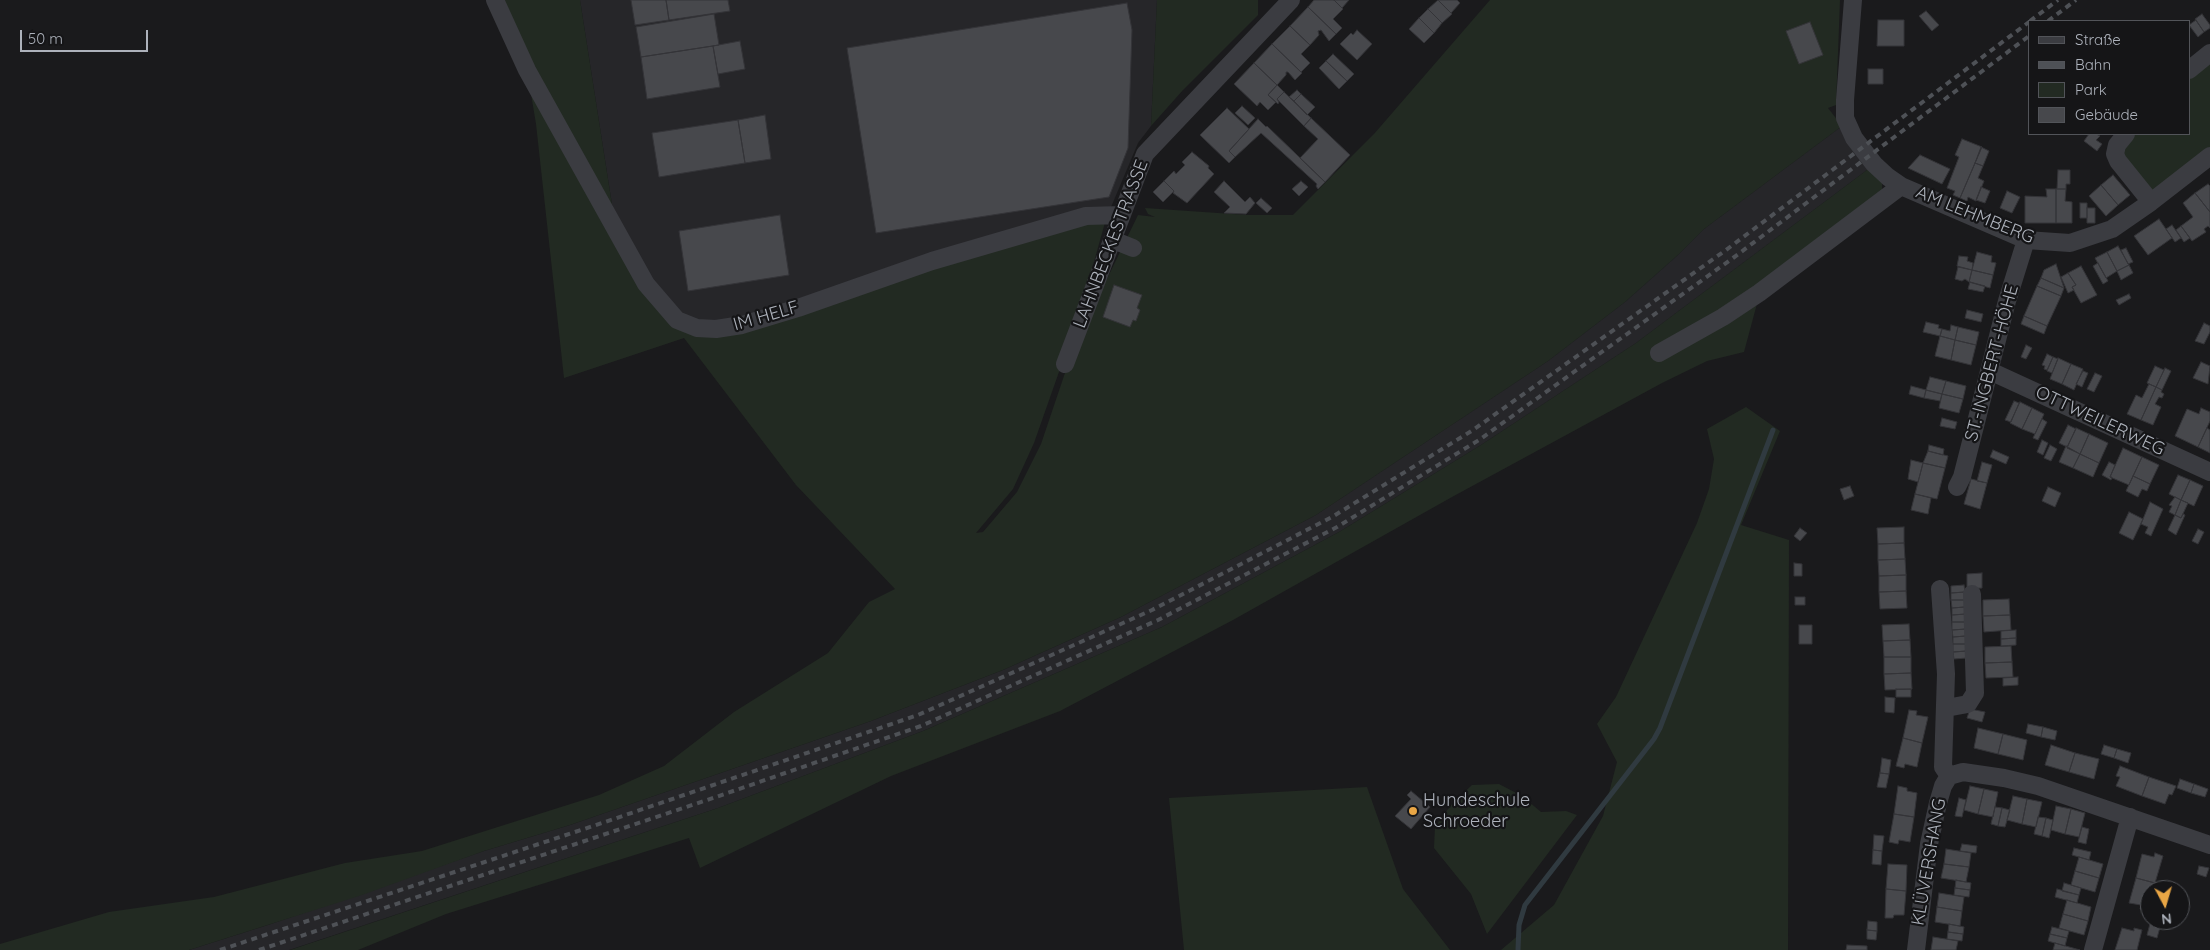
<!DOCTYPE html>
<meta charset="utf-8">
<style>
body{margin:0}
#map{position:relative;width:2210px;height:950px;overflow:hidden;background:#1a1a1c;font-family:Quicksand,sans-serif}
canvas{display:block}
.legend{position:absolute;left:2028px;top:20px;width:162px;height:115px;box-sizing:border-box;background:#151517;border:1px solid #525459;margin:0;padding:6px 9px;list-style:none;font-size:15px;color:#adb2bb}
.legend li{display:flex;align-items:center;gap:10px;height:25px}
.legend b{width:25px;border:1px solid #525459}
.north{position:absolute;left:2140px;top:880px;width:50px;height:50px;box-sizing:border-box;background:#151517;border:1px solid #525459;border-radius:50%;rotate:174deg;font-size:14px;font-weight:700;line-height:20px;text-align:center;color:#adb2bb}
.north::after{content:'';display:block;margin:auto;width:18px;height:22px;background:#e9a645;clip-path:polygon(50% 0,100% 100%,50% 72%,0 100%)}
.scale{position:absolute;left:20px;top:30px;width:128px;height:22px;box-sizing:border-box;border:2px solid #adb2bb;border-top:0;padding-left:6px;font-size:15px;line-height:18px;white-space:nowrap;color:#adb2bb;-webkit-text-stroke:4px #151517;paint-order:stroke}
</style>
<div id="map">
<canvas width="2210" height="950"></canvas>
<ul class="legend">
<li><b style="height:6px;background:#3b3c41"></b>Straße</li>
<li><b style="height:6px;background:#4e5156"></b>Bahn</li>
<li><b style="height:14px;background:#222a22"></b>Park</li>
<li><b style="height:14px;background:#47484c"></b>Gebäude</li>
</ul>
<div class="north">N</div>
<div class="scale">50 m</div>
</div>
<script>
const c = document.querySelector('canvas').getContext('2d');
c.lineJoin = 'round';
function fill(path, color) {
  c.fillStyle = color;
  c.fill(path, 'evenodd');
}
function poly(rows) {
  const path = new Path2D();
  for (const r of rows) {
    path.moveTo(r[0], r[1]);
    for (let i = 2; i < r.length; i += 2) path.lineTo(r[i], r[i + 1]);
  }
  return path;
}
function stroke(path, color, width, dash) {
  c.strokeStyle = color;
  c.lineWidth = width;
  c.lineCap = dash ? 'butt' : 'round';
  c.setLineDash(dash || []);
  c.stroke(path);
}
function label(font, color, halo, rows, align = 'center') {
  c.font = font + ' Quicksand,sans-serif';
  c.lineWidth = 4.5;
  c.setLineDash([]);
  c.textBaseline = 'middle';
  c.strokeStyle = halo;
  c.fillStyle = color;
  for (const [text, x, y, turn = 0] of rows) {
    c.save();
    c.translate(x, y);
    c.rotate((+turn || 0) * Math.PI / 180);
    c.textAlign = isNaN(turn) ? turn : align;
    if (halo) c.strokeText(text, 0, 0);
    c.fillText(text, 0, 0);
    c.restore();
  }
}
fill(poly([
 [580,0,1157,0,1151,126,1138,143,1106,219,698,333,618,243],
 [1842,126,1871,167,1636,343,1481,445,1339,532,1162,627,923,731,718,808,289,950,189,950,271,924,484,851,570,825,871,721,1003,670,1121,617,1316,515,1548,361,1625,302,1679,254,1704,229]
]), '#262629');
fill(poly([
 [496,0,580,0,618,243,698,333,930,266,1106,219,1079,315,1034,443,1013,489,976,533,983,532,1017,492,1041,444,1068,364,1089,316,1138,215,1155,217,1148,214,1145,208,1247,215,1293,215,1374,134,1490,0,1840,0,1836,105,1828,108,1842,126,1704,229,1679,254,1625,302,1548,361,1316,515,1121,617,1003,670,871,721,570,825,484,851,362,895,189,950,0,950,0,944,109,912,214,897,345,863,422,851,599,795,664,766,734,712,828,653,869,602,895,589,796,485,684,338,564,378,536,124,527,70],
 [1157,0,1258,0,1258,15,1183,90,1151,126],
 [2210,57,2210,149,2156,191,2147,190,2119,147,2131,134,2189,134,2189,75],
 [1871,167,1882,181,1882,199,1758,300,1744,352,1707,361,1662,383,1452,497,1233,620,1060,711,891,776,700,868,689,838,446,914,358,950,290,950,718,808,923,731,1162,627,1339,532,1481,445,1636,343],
 [1746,407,1780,431,1741,525,1789,540,1788,950,1501,950,1554,905,1603,816,1617,762,1597,724,1616,697,1697,523,1709,489,1714,459,1707,429],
 [1499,784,1522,796,1541,812,1566,811,1577,815,1487,934,1471,894,1434,848,1435,827,1451,805,1472,785],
 [1367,787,1403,889,1450,950,1184,950,1169,798]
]), '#222a22');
stroke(poly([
 [1518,950,1519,925,1525,905,1654,739,1660,728,1773,430]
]), '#303a40', 5);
const building = poly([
 [631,0,666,0,669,20,635,25,631,0],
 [666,0,728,0,730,11,669,20,666,0],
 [1314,0,1334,0,1343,9,1333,19,1342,28,1336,34,1308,7,1314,0],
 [1334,0,1349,0,1342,8,1334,0],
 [1438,0,1452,14,1442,23,1428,9,1438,0],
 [1438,0,1457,0,1460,3,1451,13,1438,0],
 [1127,3,1132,30,1128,148,1109,197,876,233,847,48,1127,3],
 [1308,7,1336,34,1329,41,1321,30,1318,31,1319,35,1310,45,1290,26,1308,7],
 [1428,9,1442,23,1434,33,1419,18,1428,9],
 [1926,11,1939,25,1932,31,1919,16,1926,11],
 [714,14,719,45,641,57,636,27,714,14],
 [2202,14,2210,25,2210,28,2204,32,2195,19,2202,14],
 [1419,18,1434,33,1424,43,1409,29,1419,18],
 [1878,20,1904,20,1904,46,1877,46,1878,20],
 [2196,20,2204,32,2198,37,2189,25,2196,20],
 [1810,22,1823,55,1799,64,1786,31,1810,22],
 [1290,26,1310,45,1301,54,1310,63,1301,72,1272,44,1290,26],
 [1357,30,1372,44,1357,60,1340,44,1351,33,1353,35,1357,30],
 [740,41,745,69,718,74,713,46,740,41],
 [1272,44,1302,73,1295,80,1288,72,1286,72,1286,75,1277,85,1254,63,1272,44],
 [713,46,720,87,647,99,641,57,713,46],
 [1333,54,1354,74,1347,81,1326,61,1333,54],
 [1326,61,1347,81,1339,89,1319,68,1326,61],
 [1254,63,1277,85,1268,95,1276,102,1268,110,1260,102,1257,106,1234,84,1254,63],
 [1868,69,1883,69,1883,84,1868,84,1868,69],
 [1277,85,1284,92,1277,99,1279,102,1278,104,1268,95,1277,85],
 [1297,90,1301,94,1294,101,1289,97,1297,90],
 [1284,92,1311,118,1304,126,1277,99,1284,92],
 [1301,94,1315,107,1307,115,1294,101,1301,94],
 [1242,106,1255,118,1248,125,1235,113,1242,106],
 [1227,108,1249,129,1229,151,1235,157,1229,163,1200,135,1227,108],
 [765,115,771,159,745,163,738,120,765,115],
 [1311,118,1350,155,1325,182,1300,158,1318,139,1304,126,1311,118],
 [1258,119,1266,127,1267,126,1325,182,1318,189,1316,186,1317,184,1261,133,1235,157,1229,151,1258,119],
 [738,120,745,163,659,177,652,133,738,120],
 [2089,134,2096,134,2100,136,2096,140,2102,144,2097,151,2084,141,2089,134],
 [1962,139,1982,147,1960,198,1953,195,1955,191,1947,188,1959,157,1955,155,1962,139],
 [1981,147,1989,151,1983,166,1975,163,1981,147],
 [1192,152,1209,166,1208,168,1214,174,1187,203,1173,193,1174,191,1164,181,1174,171,1176,174,1185,165,1182,162,1192,152],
 [1920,155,1950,169,1942,184,1908,168,1920,155],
 [1975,163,1983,166,1978,178,1984,181,1976,201,1968,197,1967,201,1960,198,1975,163],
 [2058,170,2070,170,2070,184,2066,184,2066,189,2057,189,2058,170],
 [2113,175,2130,195,2118,205,2101,185,2113,175],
 [1164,181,1174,191,1163,202,1153,192,1164,181],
 [1224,181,1245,202,1250,197,1255,203,1246,214,1224,213,1230,207,1214,192,1224,181],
 [1301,181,1308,187,1299,196,1292,189,1301,181],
 [2208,184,2210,186,2210,212,2195,193,2208,184],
 [2101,185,2118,205,2106,216,2089,196,2101,185],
 [1981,187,1990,191,1985,203,1976,200,1981,187],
 [2046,189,2056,189,2056,223,2025,223,2025,196,2047,197,2046,189],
 [2056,189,2066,189,2065,201,2072,202,2072,223,2056,223,2056,189],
 [2007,191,2020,197,2012,213,2000,208,2007,191],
 [2195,193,2210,212,2210,228,2208,226,2204,229,2206,232,2192,241,2181,226,2193,217,2183,203,2195,193],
 [1261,198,1272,208,1267,213,1256,203,1261,198],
 [2080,203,2087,203,2087,218,2080,218,2080,203],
 [2087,208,2095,208,2095,223,2087,223,2087,208],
 [780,215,789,275,688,291,679,231,780,215],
 [2159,219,2172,238,2148,255,2134,236,2159,219],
 [2172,225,2181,238,2175,242,2166,229,2172,225],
 [2181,226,2190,238,2184,242,2176,230,2181,226],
 [2118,246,2129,265,2117,271,2107,252,2118,246],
 [2126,248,2133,262,2128,264,2121,250,2126,248],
 [1977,252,1992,256,1991,262,1996,263,1993,275,1972,270,1977,252],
 [2107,252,2117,271,2106,278,2095,258,2107,252],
 [1959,256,1968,257,1967,261,1973,263,1972,270,1957,266,1959,256],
 [2098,263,2108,281,2103,284,2093,266,2098,263],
 [2056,264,2064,288,2041,278,2044,270,2056,264],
 [2129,265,2133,273,2121,280,2117,271,2129,265],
 [2081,266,2097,295,2081,303,2072,287,2076,285,2068,273,2081,266],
 [1958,267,1972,270,1969,282,1965,279,1962,281,1955,279,1958,267],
 [1972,270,1993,275,1990,288,1969,282,1972,270],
 [2068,273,2076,285,2072,287,2074,290,2068,293,2061,277,2068,273],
 [2041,278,2064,288,2061,296,2037,286,2041,278],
 [1970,282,1985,286,1983,292,1968,289,1970,282],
 [1114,285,1142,295,1137,308,1140,310,1136,321,1133,320,1130,327,1103,317,1114,285],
 [2037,286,2061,296,2047,326,2024,316,2037,286],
 [2129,294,2131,298,2119,305,2116,300,2129,294],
 [1967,310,1983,314,1981,322,1965,318,1967,310],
 [2024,316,2047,326,2044,334,2021,324,2024,316],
 [1926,322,1939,325,1938,328,1942,329,1940,336,1923,332,1926,322],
 [2204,323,2210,326,2210,332,2204,344,2195,341,2204,323],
 [1951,325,1958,327,1955,340,1940,336,1942,329,1950,331,1951,325],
 [1958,327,1979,332,1976,345,1955,340,1958,327],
 [1940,336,1955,340,1951,360,1935,356,1940,336],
 [1955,340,1976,345,1971,365,1951,360,1955,340],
 [2026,345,2032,348,2026,359,2021,357,2026,345],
 [2047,354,2053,357,2047,370,2044,369,2045,366,2042,365,2047,354],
 [2053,357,2058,359,2052,373,2047,371,2053,357],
 [2058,358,2071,364,2062,384,2050,379,2058,358],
 [2201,362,2210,366,2208,384,2193,378,2201,362],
 [2071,364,2083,369,2074,390,2062,384,2071,364],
 [2155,366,2164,370,2156,387,2147,383,2155,366],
 [2165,368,2171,371,2162,390,2156,387,2165,368],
 [2083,371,2088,373,2082,387,2076,384,2083,371],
 [2095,373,2102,376,2094,392,2087,389,2095,373],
 [1930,377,1946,381,1942,394,1926,390,1930,377],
 [1946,381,1966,386,1963,399,1942,394,1946,381],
 [2149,384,2156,387,2141,420,2127,414,2136,395,2142,398,2149,384],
 [1911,386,1926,390,1924,398,1909,394,1911,386],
 [2156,387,2162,390,2161,392,2164,394,2162,398,2159,397,2155,404,2161,407,2153,425,2141,420,2156,387],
 [1926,390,1942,394,1940,401,1924,398,1926,390],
 [1942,394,1963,399,1959,413,1939,408,1942,394],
 [2014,401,2019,403,2011,422,2005,420,2014,401],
 [2020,402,2032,408,2022,429,2010,423,2020,402],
 [2032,408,2044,414,2035,434,2022,429,2032,408],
 [2201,408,2210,412,2210,421,2198,447,2175,436,2187,409,2199,414,2201,408],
 [1942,418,1957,422,1955,429,1940,426,1942,418],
 [2042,419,2047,422,2038,440,2033,438,2042,419],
 [2068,425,2076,429,2067,447,2059,443,2068,425],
 [2076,428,2089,434,2080,454,2067,448,2076,428],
 [2207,428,2210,430,2210,453,2198,447,2207,428],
 [2089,434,2108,443,2099,463,2080,454,2089,434],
 [2042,440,2048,443,2043,455,2037,452,2042,440],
 [1929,445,1944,449,1943,455,1928,451,1929,445],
 [2050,445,2057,449,2051,461,2044,458,2050,445],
 [2066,446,2080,454,2073,468,2059,462,2066,446],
 [2123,448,2142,457,2129,485,2110,477,2123,448],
 [1993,450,2009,457,2006,464,1990,457,1993,450],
 [1928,451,1948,456,1945,468,1923,463,1928,451],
 [2080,454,2099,463,2093,477,2073,468,2080,454],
 [2142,457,2159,465,2150,484,2133,476,2142,457],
 [1911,460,1923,463,1918,482,1908,479,1911,460],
 [1982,462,1992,465,1987,483,1977,481,1982,462],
 [2109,462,2115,465,2110,477,2112,477,2111,480,2102,475,2109,462],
 [1923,463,1945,468,1937,499,1915,494,1923,463],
 [2178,475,2190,480,2181,500,2169,494,2178,475],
 [2133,476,2150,484,2147,491,2142,489,2138,497,2126,491,2133,476],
 [1971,479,1987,483,1980,509,1964,504,1971,479],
 [2190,480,2203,486,2194,506,2181,500,2190,480],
 [1850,486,1854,496,1844,500,1840,489,1850,486],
 [2048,487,2061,493,2055,507,2042,501,2048,487],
 [1915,494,1931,498,1928,514,1911,510,1915,494],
 [2175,497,2181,500,2175,515,2169,512,2172,506,2169,505,2175,497],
 [2181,500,2188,503,2181,518,2175,515,2181,500],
 [2150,502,2163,509,2151,536,2145,533,2148,527,2141,524,2150,502],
 [2129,512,2143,519,2133,540,2119,533,2129,512],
 [2183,514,2185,515,2176,535,2168,530,2175,515,2181,518,2183,514],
 [1904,527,1904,543,1878,544,1877,528,1904,527],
 [1800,528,1807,533,1800,541,1794,536,1800,528],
 [2198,529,2204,532,2198,544,2192,541,2198,529],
 [1904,543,1905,559,1878,560,1878,544,1904,543],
 [1905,559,1906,575,1879,576,1878,560,1905,559],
 [1794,563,1802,564,1802,576,1794,576,1794,563],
 [1982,573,1982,588,1967,589,1967,574,1982,573],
 [1906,575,1906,591,1879,592,1879,576,1906,575],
 [1964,585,1965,592,1951,593,1951,586,1964,585],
 [1906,591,1907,608,1880,609,1879,592,1906,591],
 [1965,592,1965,600,1951,600,1951,593,1965,592],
 [1795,597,1805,597,1805,605,1795,605,1795,597],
 [2009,599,2010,615,1983,616,1983,600,2009,599],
 [1951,600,1965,600,1965,607,1952,608,1951,600],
 [1965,607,1966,614,1952,615,1952,608,1965,607],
 [1966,614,1966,622,1952,622,1952,615,1966,614],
 [2010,615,2011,630,1984,632,1983,616,2010,615],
 [1952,622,1966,622,1966,629,1952,630,1952,622],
 [1909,624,1910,640,1883,641,1882,625,1909,624],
 [1799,625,1812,625,1812,644,1799,644,1799,625],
 [1966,629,1966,636,1953,637,1952,630,1966,629],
 [2016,630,2016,638,2001,639,2001,631,2016,630],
 [1966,636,1967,644,1953,644,1953,637,1966,636],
 [2016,638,2016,645,2001,646,2001,639,2016,638],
 [1910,640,1911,657,1884,657,1883,641,1910,640],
 [1953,644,1967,644,1967,651,1953,652,1953,644],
 [2011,646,2012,662,1985,663,1985,647,2011,646],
 [1967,651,1967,658,1954,659,1953,652,1967,651],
 [1884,657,1911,657,1911,673,1884,674,1884,657],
 [2012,662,2013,677,1986,678,1985,663,2012,662],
 [1911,673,1912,689,1885,690,1884,674,1911,673],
 [2018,677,2018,685,2003,686,2003,678,2018,677],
 [1896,689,1911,689,1911,697,1896,697,1896,689],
 [1885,697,1895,698,1894,713,1885,712,1885,697],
 [1970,709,1985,712,1982,722,1967,718,1970,709],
 [1909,710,1917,711,1916,715,1928,717,1922,743,1903,738,1909,710],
 [2028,724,2043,727,2041,737,2026,733,2028,724],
 [2043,727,2057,731,2055,740,2041,737,2043,727],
 [1978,728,2003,734,1998,754,1974,748,1978,728],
 [2003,734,2027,740,2023,760,1998,754,2003,734],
 [1903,738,1922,743,1917,767,1905,764,1904,768,1896,766,1903,738],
 [2051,745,2075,753,2069,772,2045,765,2051,745],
 [2104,745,2117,749,2114,758,2101,754,2104,745],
 [2117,749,2131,753,2128,763,2114,758,2117,749],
 [2075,753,2099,759,2094,779,2069,772,2075,753],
 [1882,758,1891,760,1889,774,1880,773,1882,758],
 [2120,766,2149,777,2142,796,2116,786,2120,777,2116,776,2120,766],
 [1880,773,1889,774,1886,788,1877,787,1880,773],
 [2149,777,2176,786,2172,795,2169,794,2165,804,2142,796,2149,777],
 [2180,779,2194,784,2191,793,2177,788,2180,779],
 [2194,784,2208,789,2205,797,2191,793,2194,784],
 [1898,786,1907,788,1907,791,1917,793,1914,817,1894,814,1898,786],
 [1970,786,1984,789,1978,814,1964,810,1970,786],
 [1984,789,1998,792,1993,817,1978,814,1984,789],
 [1411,791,1430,807,1411,829,1395,816,1411,799,1407,795,1411,791],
 [2013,796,2027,799,2022,824,2007,820,2013,796],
 [1959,798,1966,800,1962,817,1955,816,1959,798],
 [2027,799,2042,802,2036,827,2022,824,2027,799],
 [2056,806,2071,809,2065,834,2051,830,2056,806],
 [1995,807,2002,808,1998,826,1991,824,1995,807],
 [2002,808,2010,810,2005,827,1998,826,2002,808],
 [2071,809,2085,813,2079,837,2065,834,2071,809],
 [1894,814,1914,817,1910,842,1899,840,1898,844,1889,842,1894,814],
 [2038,817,2046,818,2042,836,2034,834,2038,817],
 [2046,818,2053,820,2049,838,2042,836,2046,818],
 [2082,827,2089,829,2086,844,2078,842,2082,827],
 [1874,835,1884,836,1882,851,1873,850,1874,835],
 [1962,844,1977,846,1976,853,1960,851,1962,844],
 [2074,848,2091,852,2089,860,2072,855,2074,848],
 [1946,849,1971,853,1969,867,1944,864,1946,849],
 [1873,850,1882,851,1881,865,1872,864,1873,850],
 [2155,853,2163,856,2155,883,2136,878,2142,854,2154,857,2155,853],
 [2079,857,2103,864,2099,878,2075,871,2079,857],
 [1888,864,1907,865,1906,891,1886,889,1888,864],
 [1944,864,1969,867,1966,882,1941,878,1944,864],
 [2199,866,2209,868,2206,877,2197,874,2199,866],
 [2075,871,2099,878,2095,892,2071,885,2075,871],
 [2136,878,2155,883,2154,890,2150,890,2148,911,2140,909,2141,905,2129,903,2136,878],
 [1956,880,1971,883,1970,890,1955,888,1956,880],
 [2064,883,2081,888,2079,895,2062,891,2064,883],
 [1955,888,1970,890,1969,897,1954,895,1955,888],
 [1886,889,1906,891,1904,915,1894,915,1893,918,1885,918,1886,889],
 [2057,889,2079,895,2077,903,2055,897,2057,889],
 [1939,893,1964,897,1962,911,1937,907,1939,893],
 [2067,900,2091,907,2088,921,2063,914,2067,900],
 [1937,907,1962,911,1960,926,1935,922,1937,907],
 [2063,914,2088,921,2084,935,2059,928,2063,914],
 [2151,920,2162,920,2157,938,2147,935,2151,920],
 [1868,921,1877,922,1877,931,1867,930,1868,921],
 [1949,924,1964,927,1963,934,1948,932,1949,924],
 [2052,927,2069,931,2067,938,2050,934,2052,927],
 [2122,928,2134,931,2134,928,2142,930,2137,950,2115,950,2122,928],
 [1867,930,1877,931,1876,940,1867,939,1867,930],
 [1948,932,1963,934,1962,941,1947,939,1948,932],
 [2050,934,2067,938,2065,946,2048,941,2050,934],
 [1933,937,1958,941,1956,950,1931,950,1933,937],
 [2055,943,2080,950,2053,950,2055,943],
 [1847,945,1867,946,1867,950,1846,950,1847,945]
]);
fill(building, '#47484c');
stroke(building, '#343438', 1);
stroke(poly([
 [495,0,527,70,646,284,677,320,697,328,716,329,742,325,798,308,932,261,1086,216,1122,215],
 [1853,0,1845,100,1845,118,1854,138,1874,164,1888,177,1901,186,2026,240,2070,243,2112,229,2151,202,2210,156],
 [2189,70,2210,53],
 [2126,134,2117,145,2115,154,2118,161,2151,202],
 [1113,240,1133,248],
 [1659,353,1723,317,1759,293,1901,186],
 [1065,364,1145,154,1291,0],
 [1990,371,2210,472],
 [1957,487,1962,477,2007,301,2026,240],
 [1940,589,1946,674,1943,767,1949,776],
 [1946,708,1968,704,1975,693,1972,594],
 [1916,950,1929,844,1938,803,1943,786,1949,776,1963,772,2004,778,2038,786,2210,845],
 [2093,950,2130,817]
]), '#3b3c41', 18);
stroke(poly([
 [2030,21,2058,0],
 [2048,21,2076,0],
 [220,950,605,822,918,715,1152,610,1332,517,1473,430,1726,250,2029,22],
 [259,950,716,797,921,726,1158,620,1337,527,1479,440,1733,258,2029,36]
]), '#4e5156', 4, [6, 5]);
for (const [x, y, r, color] of [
 [1413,811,5,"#e9a645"]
]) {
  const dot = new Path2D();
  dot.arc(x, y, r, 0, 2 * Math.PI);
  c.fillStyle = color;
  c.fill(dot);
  stroke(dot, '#151517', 2);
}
label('18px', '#adb2bb', '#151517', [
 ["AM LEHMBERG",1975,215,22],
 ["LAHNBECKESTRASSE",1111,244,-69],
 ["IM HELF",766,316,-16],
 ["ST.-INGBERT-HÖHE",1992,363,-75],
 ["OTTWEILERWEG",2100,421,25],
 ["KLÜVERSHANG",1929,862,-80]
]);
label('18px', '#adb2bb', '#151517', [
 ["Hundeschule",1423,801],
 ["Schroeder",1423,822]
], 'left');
</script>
